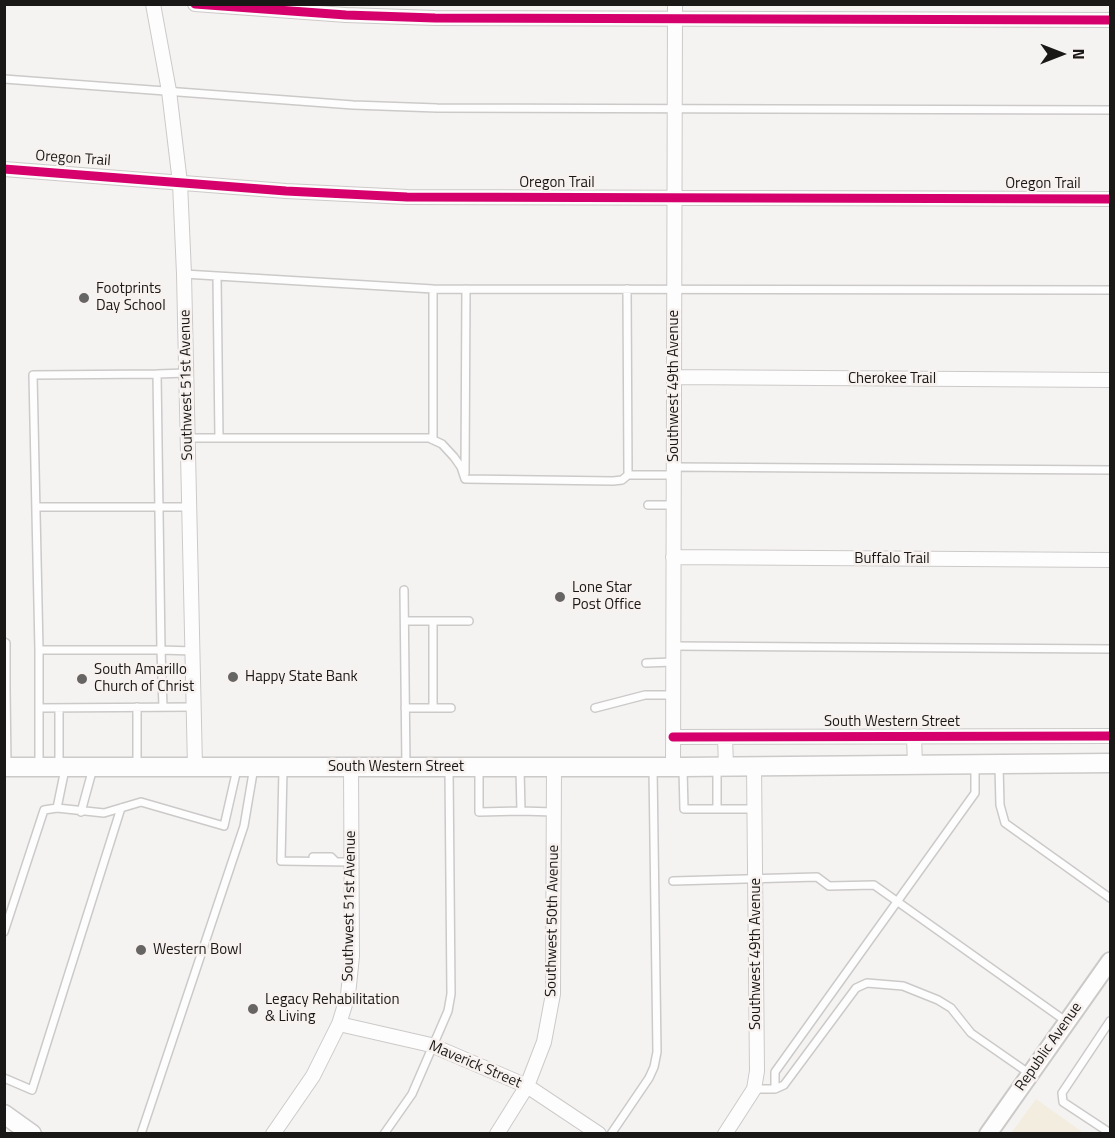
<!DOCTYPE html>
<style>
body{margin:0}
#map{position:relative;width:1115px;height:1138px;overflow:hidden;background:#f5f3f1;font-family:"Titillium Web",sans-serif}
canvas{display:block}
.frame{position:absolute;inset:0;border:6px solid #1a1817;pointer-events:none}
.north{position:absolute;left:1031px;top:24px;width:60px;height:60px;-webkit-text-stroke:4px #f7f2ef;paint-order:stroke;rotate:90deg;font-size:16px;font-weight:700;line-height:24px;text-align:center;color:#1a1817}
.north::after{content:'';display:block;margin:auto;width:21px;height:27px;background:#1a1817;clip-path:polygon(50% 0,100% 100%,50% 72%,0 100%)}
</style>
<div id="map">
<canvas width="1115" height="1138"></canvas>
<div class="frame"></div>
<div class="north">N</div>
</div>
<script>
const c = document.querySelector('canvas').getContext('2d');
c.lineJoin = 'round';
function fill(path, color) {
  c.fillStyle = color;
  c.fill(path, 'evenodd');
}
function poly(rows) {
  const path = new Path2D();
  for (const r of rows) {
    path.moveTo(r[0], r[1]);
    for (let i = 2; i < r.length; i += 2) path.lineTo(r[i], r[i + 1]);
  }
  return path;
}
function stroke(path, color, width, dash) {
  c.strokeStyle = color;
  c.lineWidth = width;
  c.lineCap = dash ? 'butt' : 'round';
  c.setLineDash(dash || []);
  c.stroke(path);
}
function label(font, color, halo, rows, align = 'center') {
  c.font = font + ' "Titillium Web",sans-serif';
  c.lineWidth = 5;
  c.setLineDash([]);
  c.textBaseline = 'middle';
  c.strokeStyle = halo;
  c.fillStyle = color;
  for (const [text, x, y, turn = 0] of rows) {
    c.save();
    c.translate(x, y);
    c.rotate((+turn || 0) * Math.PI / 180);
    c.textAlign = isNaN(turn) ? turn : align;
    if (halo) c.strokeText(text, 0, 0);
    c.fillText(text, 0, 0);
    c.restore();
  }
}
fill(poly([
 [1036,1099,1084,1133,1011,1133]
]), '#f3ede0');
const service = poly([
 [4,79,353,105,437,108,1110,110],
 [184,274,433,289,1110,290],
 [217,277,219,438],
 [433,289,433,440],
 [627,289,628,475],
 [157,374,161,650,39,650,33,375,157,374],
 [157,374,186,373],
 [188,438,429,438,442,444,454,457,461,467,465,479,613,481,622,480,628,475,674,475],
 [674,467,1110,470],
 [465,473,466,289],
 [648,505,673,505],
 [36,507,189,507],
 [404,590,406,767],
 [405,621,433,621],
 [4,642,6,643,6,689],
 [673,646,1110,649],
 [39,650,39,708,194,707],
 [646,663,673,662],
 [4,689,6,689,7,767],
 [137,707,137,767],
 [163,707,161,650,193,651],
 [59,708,59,766],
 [405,708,451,708],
 [433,708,433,621,469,621],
 [595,708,645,695,673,695],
 [39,766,39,708],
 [999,766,1000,805,1005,823,1110,898],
 [479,768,479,812,521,811,520,769],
 [283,769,281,861,351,862],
 [683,769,684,809,755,809],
 [717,769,717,809],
 [57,808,65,769],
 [521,811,554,812],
 [81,812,93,768],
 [313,857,331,857,335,861],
 [673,881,817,877,829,886,874,885,1067,1022],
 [4,932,44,810,57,808,104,813,141,802,224,826,237,769],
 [1110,1021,1062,1093,1063,1102,1110,1133],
 [4,1078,32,1090,121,808],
 [754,1089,775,1089,784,1085,856,988,867,983,903,986,938,1000,951,1008,971,1033,1030,1074],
 [775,1089,775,1072,975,793,975,765],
 [141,1134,244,826,254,767],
 [384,1134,412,1094,448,1011,451,994,449,769],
 [611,1134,649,1078,654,1067,657,1052,653,768]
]);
const minor = poly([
 [153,4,169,91,180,183,184,274,195,767],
 [195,4,346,15,435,18,1110,20],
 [4,169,286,191,407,197,1110,199],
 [674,377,1110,380],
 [673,557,1110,560],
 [914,736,915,766],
 [673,737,1110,736],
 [725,737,726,766],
 [673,767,675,4],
 [339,1024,431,1045,527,1086,599,1134],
 [273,1134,313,1076,339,1024,348,995,352,956,351,767],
 [497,1134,527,1086,544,1042,553,994,554,767],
 [725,1134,754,1089,757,1071,754,766]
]);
const tertiary = poly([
 [988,1134,1110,961]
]);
const secondary = poly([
 [4,767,682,767,1110,763],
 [4,1114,32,1134]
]);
stroke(service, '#cccac9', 10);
stroke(minor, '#cccac9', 16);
stroke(tertiary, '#cccac9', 20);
stroke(secondary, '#cccac9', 21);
stroke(service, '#fefdfd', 7);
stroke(minor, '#fefdfd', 14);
stroke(tertiary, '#fefdfd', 16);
stroke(secondary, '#fefdfd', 18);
stroke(poly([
 [195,4,346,15,435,18,1110,20],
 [4,169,286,191,407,197,1110,199],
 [673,737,1110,736]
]), '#d6006c', 9);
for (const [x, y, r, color] of [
 [84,298,6,"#676563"],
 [560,597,6,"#676563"],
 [233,677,6,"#676563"],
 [82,679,6,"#676563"],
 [141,950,6,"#676563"],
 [253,1009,6,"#676563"]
]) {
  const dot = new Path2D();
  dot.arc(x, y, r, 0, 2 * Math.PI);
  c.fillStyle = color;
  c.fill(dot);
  stroke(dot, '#f7f2ef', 2);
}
label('15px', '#1a1817', '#f7f2ef', [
 ["Oregon Trail",73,159,4],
 ["Oregon Trail",557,183],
 ["Oregon Trail",1043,184],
 ["Cherokee Trail",892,379],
 ["Southwest 51st Avenue",187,385,-91],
 ["Southwest 49th Avenue",674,386,-90],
 ["Buffalo Trail",892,559],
 ["South Western Street",892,722],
 ["South Western Street",396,767],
 ["Southwest 51st Avenue",350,906,-89],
 ["Southwest 50th Avenue",553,921,-89],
 ["Southwest 49th Avenue",756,954,-90],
 ["Republic Avenue",1049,1047,-55],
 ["Maverick Street",475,1065,23]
]);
label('15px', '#1a1817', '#f7f2ef', [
 ["Footprints",96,289],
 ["Day School",96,306],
 ["Lone Star",572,588],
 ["Post Office",572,605],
 ["South Amarillo",94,670],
 ["Church of Christ",94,687],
 ["Happy State Bank",245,677],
 ["Western Bowl",153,950],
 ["Legacy Rehabilitation",265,1000],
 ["& Living",265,1017]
], 'left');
</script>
